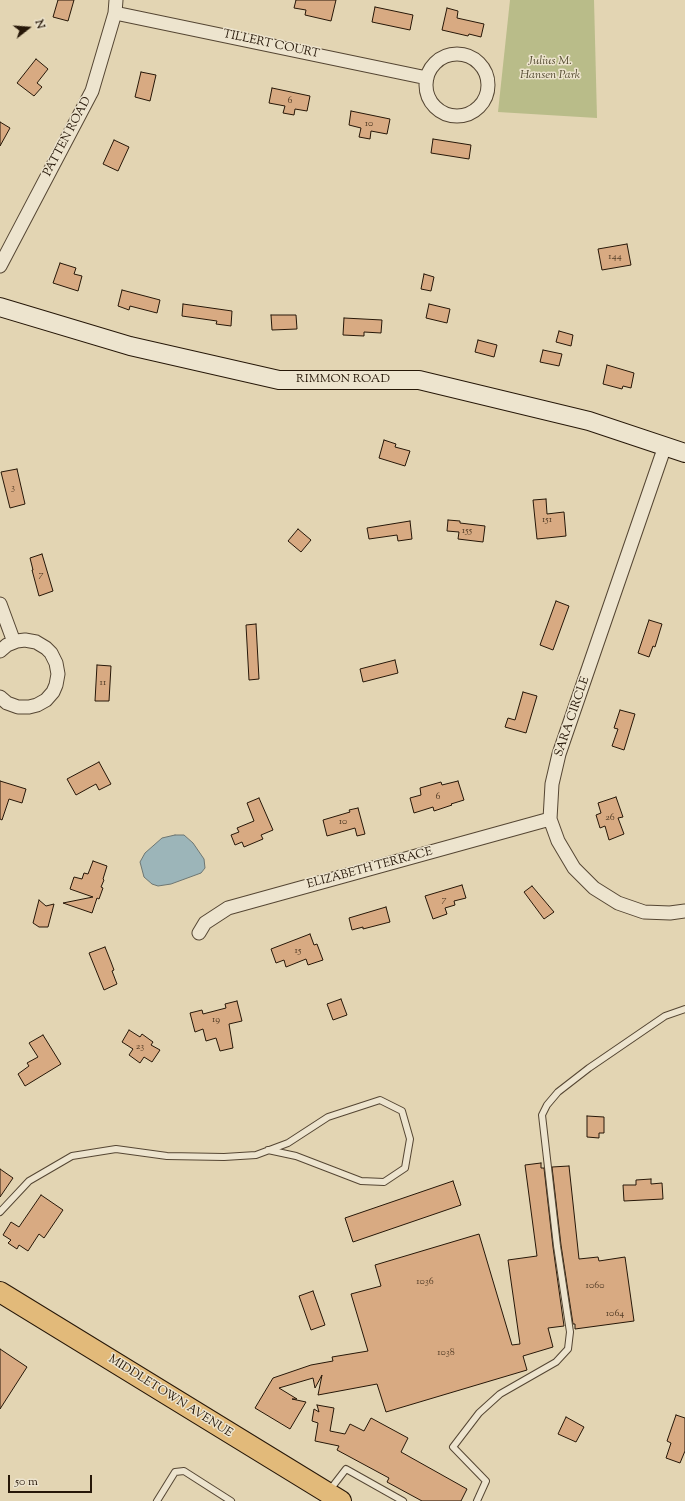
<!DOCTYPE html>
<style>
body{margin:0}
#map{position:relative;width:685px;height:1501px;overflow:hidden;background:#e3d5b3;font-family:"Sorts Mill Goudy",serif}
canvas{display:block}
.north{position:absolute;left:8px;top:8px;width:40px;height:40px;-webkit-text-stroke:3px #ede4ce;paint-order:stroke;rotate:73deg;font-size:11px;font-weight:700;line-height:16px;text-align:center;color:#261708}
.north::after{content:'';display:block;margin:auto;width:14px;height:18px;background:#261708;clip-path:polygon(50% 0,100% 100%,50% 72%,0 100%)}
.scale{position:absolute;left:8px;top:1475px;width:84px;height:18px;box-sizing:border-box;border:2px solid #261708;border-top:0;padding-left:5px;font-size:12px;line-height:14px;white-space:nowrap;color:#261708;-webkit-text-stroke:3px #ede4ce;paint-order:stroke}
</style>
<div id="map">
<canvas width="685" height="1501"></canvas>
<div class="north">N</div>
<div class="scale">50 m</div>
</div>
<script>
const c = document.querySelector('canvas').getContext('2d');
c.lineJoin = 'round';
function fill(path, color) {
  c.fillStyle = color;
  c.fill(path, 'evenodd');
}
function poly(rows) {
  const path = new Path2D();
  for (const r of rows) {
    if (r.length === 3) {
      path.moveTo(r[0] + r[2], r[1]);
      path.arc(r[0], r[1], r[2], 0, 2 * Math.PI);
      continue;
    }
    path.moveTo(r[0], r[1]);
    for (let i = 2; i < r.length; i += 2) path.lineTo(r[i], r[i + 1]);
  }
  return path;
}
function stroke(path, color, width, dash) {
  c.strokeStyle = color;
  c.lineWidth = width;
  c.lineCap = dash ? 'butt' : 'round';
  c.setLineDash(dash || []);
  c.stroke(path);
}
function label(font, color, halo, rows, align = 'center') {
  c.font = font + ' "Sorts Mill Goudy",serif';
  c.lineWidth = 3;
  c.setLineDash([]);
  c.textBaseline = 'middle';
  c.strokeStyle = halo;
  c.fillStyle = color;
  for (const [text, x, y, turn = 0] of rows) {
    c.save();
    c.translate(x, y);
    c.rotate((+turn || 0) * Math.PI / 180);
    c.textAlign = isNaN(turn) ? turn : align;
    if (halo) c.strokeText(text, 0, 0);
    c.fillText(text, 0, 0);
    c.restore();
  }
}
fill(poly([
 [510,0,594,0,597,118,498,112]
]), '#b9bc89');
const water = poly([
 [175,835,184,835,193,843,204,859,205,868,201,873,171,884,158,886,152,884,144,877,140,862,145,853,162,838,175,835]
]);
fill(water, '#9cb5b9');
stroke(water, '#6d7672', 1);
const building = poly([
 [58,0,74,0,68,21,53,17,58,0],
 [296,0,336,0,331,21,305,15,306,10,294,8,296,0],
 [375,7,413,15,410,30,372,22,375,7],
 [447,8,458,11,457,18,484,24,481,37,469,34,468,36,442,30,447,8],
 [36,59,48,69,37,83,42,87,34,96,17,83,36,59],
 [141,72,156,75,150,101,135,97,141,72],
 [272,88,310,96,307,111,295,109,294,115,283,113,285,106,269,103,272,88],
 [351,111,390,119,387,134,371,131,370,139,359,137,361,128,349,125,351,111],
 [0,122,10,128,0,146,0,122],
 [433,139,471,145,469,159,431,153,433,139],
 [114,140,129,147,118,171,103,164,114,140],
 [627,244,631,265,602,270,598,249,627,244],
 [60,263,76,268,74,274,82,276,78,291,53,283,60,263],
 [424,274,434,277,431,291,421,289,424,274],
 [122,290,160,300,157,313,130,306,129,310,118,306,122,290],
 [183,304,232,311,231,326,216,324,217,321,182,316,183,304],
 [429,304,450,309,447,323,426,318,429,304],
 [271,315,296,315,297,329,272,330,271,315],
 [344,318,382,320,381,333,364,332,364,336,343,335,344,318],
 [559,331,573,335,571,346,556,342,559,331],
 [478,340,497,345,494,357,475,352,478,340],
 [543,350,562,354,559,366,540,362,543,350],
 [607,365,634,373,631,388,623,386,622,389,603,384,607,365],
 [384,440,396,444,395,447,410,451,405,466,379,458,384,440],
 [17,469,25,504,10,508,1,472,17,469],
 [546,499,547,514,564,512,566,536,537,539,533,500,546,499],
 [448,520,460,521,460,523,485,526,483,542,458,539,459,532,447,531,448,520],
 [410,521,412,539,398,541,397,535,369,539,367,528,410,521],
 [298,529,311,540,301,552,288,541,298,529],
 [42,554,53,591,39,596,32,570,33,570,30,558,42,554],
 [556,601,569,606,553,650,540,645,556,601],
 [649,620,662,624,655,647,653,646,649,657,638,653,649,620],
 [256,624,259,679,249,680,246,625,256,624],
 [395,660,398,673,363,682,360,669,395,660],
 [97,665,111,666,109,701,95,701,97,665],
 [523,692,537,696,526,733,505,727,508,718,515,720,523,692],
 [620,710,635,714,624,750,612,746,618,729,614,728,620,710],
 [99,762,111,784,99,790,96,784,76,795,67,779,99,762],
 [0,781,26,789,22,803,9,799,2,820,0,819,0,781],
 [458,781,464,800,451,804,452,805,434,811,433,807,414,813,410,798,421,795,420,788,441,782,442,785,458,781],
 [616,797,623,817,618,818,624,834,609,840,605,826,600,828,596,815,601,813,598,803,616,797],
 [259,798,273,830,261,835,263,839,244,847,242,842,235,845,231,835,239,832,237,828,254,821,247,803,259,798],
 [358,808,365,834,357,836,355,828,327,836,323,820,350,812,349,810,358,808],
 [93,861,107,866,103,879,104,880,101,887,103,888,99,899,97,898,92,913,63,903,93,897,70,889,74,877,82,879,84,873,88,874,93,861],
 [462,885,466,898,454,901,455,905,445,908,447,914,433,919,425,896,462,885],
 [532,886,554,912,544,919,524,892,532,886],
 [39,900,46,906,54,904,48,927,39,927,33,923,39,900],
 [386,907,390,922,363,929,363,927,352,930,349,918,386,907],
 [310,934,314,945,317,944,323,960,308,965,306,959,286,967,284,960,276,963,271,949,310,934],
 [105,947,111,962,114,970,112,971,117,984,104,990,89,953,105,947],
 [341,999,347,1015,333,1020,327,1004,341,999],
 [237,1001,242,1021,229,1024,233,1048,220,1051,216,1038,206,1041,203,1029,195,1032,190,1013,202,1010,203,1014,226,1008,225,1004,237,1001],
 [129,1030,140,1037,142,1034,153,1042,151,1045,160,1050,152,1062,144,1057,140,1063,129,1055,133,1049,122,1042,129,1030],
 [43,1035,61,1064,25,1086,18,1074,29,1066,27,1063,38,1057,29,1043,43,1035],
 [587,1116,604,1117,604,1133,599,1133,599,1138,587,1137,587,1116],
 [541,1163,541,1168,544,1168,553,1247,564,1326,548,1328,553,1347,523,1356,527,1370,386,1412,377,1384,318,1395,322,1375,315,1388,313,1378,279,1388,297,1399,292,1399,306,1402,290,1429,255,1408,273,1378,311,1365,333,1361,332,1357,368,1351,351,1294,381,1286,375,1265,479,1234,512,1345,520,1344,508,1260,537,1256,525,1165,541,1163],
 [569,1166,579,1259,598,1257,599,1261,625,1257,634,1321,575,1329,575,1324,573,1324,561,1245,552,1167,569,1166],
 [0,1169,13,1178,0,1197,0,1169],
 [651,1179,651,1184,662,1183,663,1199,624,1201,623,1185,636,1185,636,1180,651,1179],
 [453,1181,461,1205,353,1242,345,1218,453,1181],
 [41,1195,63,1210,44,1238,39,1234,28,1251,19,1245,17,1249,8,1243,11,1240,3,1235,11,1222,19,1227,41,1195],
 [313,1291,325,1325,311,1330,299,1296,313,1291],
 [0,1349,27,1367,0,1409,0,1349],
 [317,1405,334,1408,330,1431,345,1434,350,1424,364,1431,371,1418,408,1438,401,1452,467,1489,461,1501,422,1501,387,1482,389,1478,337,1450,339,1446,315,1441,318,1423,312,1421,314,1409,319,1412,317,1405],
 [676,1415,685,1418,685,1451,680,1463,666,1458,671,1443,667,1441,676,1415],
 [566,1417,584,1427,576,1442,558,1434,566,1417]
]);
fill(building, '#d8aa82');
stroke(building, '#261708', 1);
const lane = poly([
 [0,1212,29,1181,72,1156,116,1149,167,1156,224,1157,256,1155,288,1143,328,1117,380,1100,402,1111,410,1139,405,1168,384,1182,361,1181,296,1156,268,1150],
 [329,1491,346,1469,403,1501],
 [157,1501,175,1472,184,1471,231,1501],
 [477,1501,486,1481,453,1447,479,1413,500,1394,556,1362,568,1349,570,1332,557,1246,542,1115,547,1105,558,1092,589,1068,665,1016,685,1009]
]);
const street = poly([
 [115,13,427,78],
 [457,85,31],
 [0,266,92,91,115,13,116,0],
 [665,446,559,754,552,784,550,819,558,841,574,868,594,888,618,903,644,912,670,913,685,911],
 [0,604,14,642],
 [0,651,7,645,17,641,25,640,36,642,46,648,51,653,56,663,58,674,56,685,53,692,46,700,37,705,29,707,18,707,7,703,0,697],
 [199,933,205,923,228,908,550,819]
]);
const secondary = poly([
 [0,307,130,346,279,380,419,380,589,421,685,453]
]);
const primary = poly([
 [0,1292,341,1501]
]);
stroke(lane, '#554633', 8);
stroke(street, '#554633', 15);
stroke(secondary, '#261708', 20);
stroke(primary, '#261708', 22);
stroke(lane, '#ede4ce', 6);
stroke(street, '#ede4ce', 13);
stroke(secondary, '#ede4ce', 18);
stroke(primary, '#e2ba7a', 20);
label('10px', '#523c26', null, [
 ["6",290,101],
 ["10",369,124],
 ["144",615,257],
 ["3",13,488],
 ["151",547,520],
 ["155",467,531],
 ["7",41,575],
 ["11",103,683],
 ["6",438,797],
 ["26",610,818],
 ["10",343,822],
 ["7",444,900],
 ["15",298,951],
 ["19",216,1020],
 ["23",140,1047],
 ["1036",425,1282],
 ["1060",595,1286],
 ["1064",615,1314],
 ["1038",446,1353]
]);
label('12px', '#261708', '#ede4ce', [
 ["TILLERT COURT",271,45,12],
 ["PATTEN ROAD",68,137,-62],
 ["RIMMON ROAD",343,380],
 ["SARA CIRCLE",573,717,-71],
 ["ELIZABETH TERRACE",370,869,-15],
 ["MIDDLETOWN AVENUE",170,1397,32]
]);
label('italic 12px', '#52492f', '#ede4ce', [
 ["Julius M.",550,62],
 ["Hansen Park",550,76]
]);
</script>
